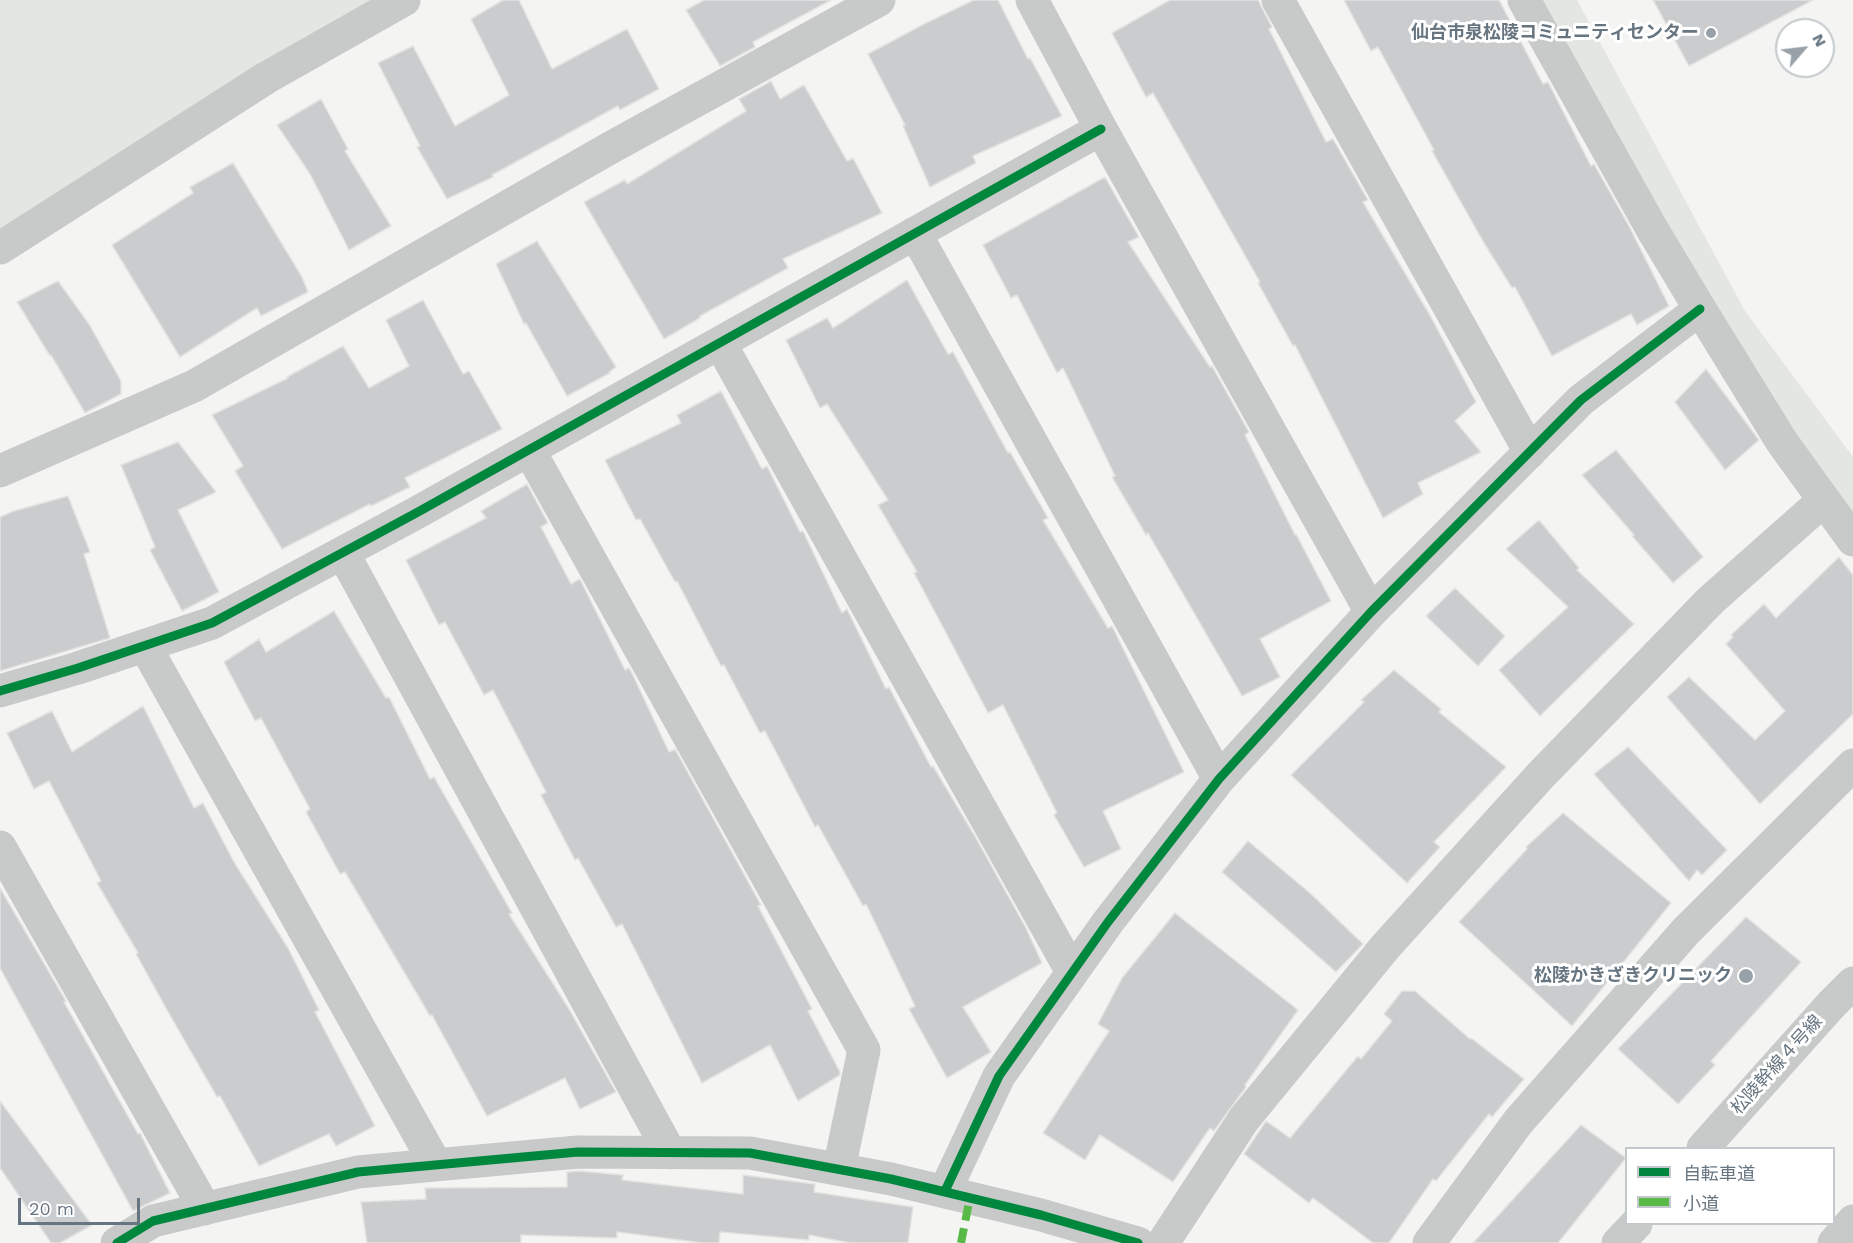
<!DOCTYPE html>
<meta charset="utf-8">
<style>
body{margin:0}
#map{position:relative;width:1853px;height:1243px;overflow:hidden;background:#f4f4f3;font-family:"Work Sans","Noto Sans JP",sans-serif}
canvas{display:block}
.legend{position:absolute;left:1625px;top:1147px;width:210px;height:78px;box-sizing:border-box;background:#fff;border:2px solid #c2c8cc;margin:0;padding:8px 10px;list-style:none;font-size:18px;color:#677580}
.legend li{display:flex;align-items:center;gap:12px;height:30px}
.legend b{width:30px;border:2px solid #c2c8cc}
.north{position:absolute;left:1775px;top:18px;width:60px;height:60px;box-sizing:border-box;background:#fff;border:2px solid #c2c8cc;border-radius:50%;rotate:62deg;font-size:16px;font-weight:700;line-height:24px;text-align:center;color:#677580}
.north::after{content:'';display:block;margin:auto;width:21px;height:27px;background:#98a1a8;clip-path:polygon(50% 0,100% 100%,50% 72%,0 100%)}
.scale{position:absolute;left:18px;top:1198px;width:122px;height:27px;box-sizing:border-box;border:3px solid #677580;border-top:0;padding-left:8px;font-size:18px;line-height:21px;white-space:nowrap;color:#677580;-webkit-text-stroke:4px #fff;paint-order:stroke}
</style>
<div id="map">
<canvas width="1853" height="1243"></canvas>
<ul class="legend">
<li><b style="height:8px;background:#00873e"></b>自転車道</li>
<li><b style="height:8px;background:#58b947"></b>小道</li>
</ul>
<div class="north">N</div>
<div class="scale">20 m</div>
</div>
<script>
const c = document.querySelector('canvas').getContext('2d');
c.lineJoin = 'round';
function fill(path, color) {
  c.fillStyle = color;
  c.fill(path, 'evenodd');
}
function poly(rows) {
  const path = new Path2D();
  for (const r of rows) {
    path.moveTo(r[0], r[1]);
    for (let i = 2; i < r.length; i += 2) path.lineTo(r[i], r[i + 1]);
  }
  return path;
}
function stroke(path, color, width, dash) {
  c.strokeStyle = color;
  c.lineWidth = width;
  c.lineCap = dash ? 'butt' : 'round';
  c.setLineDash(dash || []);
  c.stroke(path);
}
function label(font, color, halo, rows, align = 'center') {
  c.font = font + ' "Work Sans","Noto Sans JP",sans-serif';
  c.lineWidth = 6;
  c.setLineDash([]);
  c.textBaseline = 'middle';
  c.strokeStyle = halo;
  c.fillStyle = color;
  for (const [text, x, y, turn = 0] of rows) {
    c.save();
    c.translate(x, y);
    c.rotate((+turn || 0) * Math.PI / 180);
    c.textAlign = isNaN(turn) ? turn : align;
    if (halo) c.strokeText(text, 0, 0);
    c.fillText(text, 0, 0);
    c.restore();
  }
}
fill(poly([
 [0,0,412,0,0,242],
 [1524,0,1577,0,1745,311,1853,457,1853,540]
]), '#e4e6e1');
const building = poly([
 [503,0,519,0,552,69,627,29,659,89,620,110,618,106,492,175,493,177,447,199,417,147,420,146,378,63,413,46,455,126,509,95,471,19,503,0],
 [704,0,831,0,753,42,755,47,720,66,686,10,704,0],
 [974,0,998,0,1028,59,1030,58,1062,116,973,156,976,163,930,187,903,126,905,125,868,54,924,24,974,0],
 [1170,0,1258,0,1272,27,1269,29,1326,142,1333,139,1368,200,1363,202,1431,317,1476,402,1455,421,1481,452,1418,483,1423,494,1383,518,1295,345,1293,346,1258,283,1260,282,1153,93,1146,97,1112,33,1170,0],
 [1344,0,1499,0,1543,84,1548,82,1591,166,1594,164,1629,226,1669,306,1637,325,1631,314,1552,356,1515,287,1512,288,1484,243,1432,151,1434,150,1378,47,1371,51,1344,0],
 [1653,0,1813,0,1689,66,1653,0],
 [771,81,780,99,804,85,847,161,853,158,882,213,783,259,788,268,700,316,700,318,664,339,584,202,625,180,627,184,746,111,739,99,771,81],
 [321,99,348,149,345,151,391,226,349,250,310,174,277,125,321,99],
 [233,163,302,277,308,292,261,316,257,308,180,357,112,245,193,193,190,187,233,163],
 [1105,177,1139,237,1128,242,1210,367,1212,366,1249,432,1245,435,1295,535,1296,534,1331,601,1260,639,1280,677,1242,696,1148,533,1146,535,1112,477,1115,476,1063,368,1057,373,1017,295,1011,298,983,245,1105,177],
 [537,241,616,367,609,372,610,373,567,396,526,323,524,324,496,264,537,241],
 [907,280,948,354,953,352,1008,453,1010,452,1048,518,1043,520,1108,628,1112,626,1184,772,1103,811,1121,849,1084,867,1054,815,1057,813,1003,705,988,713,944,629,914,573,917,572,878,505,888,500,827,404,820,408,786,340,827,318,833,328,907,280],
 [58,281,89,324,121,381,121,394,85,413,51,355,50,356,17,302,58,281],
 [423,300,463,374,469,371,502,429,405,478,410,487,371,506,370,504,282,549,235,471,243,466,212,415,288,378,287,377,343,346,369,388,409,366,386,320,423,300],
 [1706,369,1759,440,1725,470,1675,402,1706,369],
 [721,391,762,469,767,466,800,532,803,531,842,613,847,609,886,689,889,687,931,767,933,766,976,838,1026,928,1042,963,963,1007,991,1052,947,1078,909,1009,915,1006,866,904,863,906,818,825,815,827,765,731,760,733,724,665,721,666,677,581,675,582,640,519,636,520,605,460,681,423,677,415,721,391],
 [178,442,216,492,178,510,219,592,182,611,150,550,155,547,121,465,178,442],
 [1616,450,1703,557,1673,583,1632,536,1634,535,1582,475,1616,450],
 [527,484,548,523,541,527,571,584,580,579,625,670,629,668,632,673,669,752,675,749,761,905,758,906,812,1009,808,1011,840,1072,840,1075,798,1101,770,1045,702,1083,622,924,616,927,578,858,575,860,541,795,546,792,493,690,484,695,445,622,439,625,406,560,486,518,481,511,527,484],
 [68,496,90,552,84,554,110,638,0,671,0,517,14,511,68,496],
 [1539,520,1579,568,1577,570,1634,624,1540,716,1499,670,1568,607,1506,549,1539,520],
 [1839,557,1853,575,1853,714,1760,804,1667,697,1689,677,1755,740,1785,711,1726,644,1733,637,1731,635,1764,604,1776,618,1839,557],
 [1455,588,1505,636,1478,666,1426,616,1455,588],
 [334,611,386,698,389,697,430,779,434,777,512,913,509,914,569,1009,616,1092,580,1109,565,1078,487,1116,432,1015,430,1016,345,872,340,874,306,812,310,809,261,718,255,721,224,662,259,639,266,652,334,611],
 [1394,670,1441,709,1439,712,1506,767,1434,842,1440,847,1407,883,1291,775,1364,702,1361,700,1394,670],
 [143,706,194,808,203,803,234,862,288,948,319,1010,315,1012,375,1126,336,1146,329,1134,259,1166,220,1096,217,1097,167,1010,136,954,138,953,97,883,101,881,49,781,34,789,7,733,52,711,72,752,143,706],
 [1628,747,1727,850,1702,875,1697,870,1689,881,1594,774,1628,747],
 [1563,813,1671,903,1572,1026,1459,922,1527,849,1526,847,1563,813],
 [1248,841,1311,894,1363,944,1336,972,1222,872,1248,841],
 [0,888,66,1001,64,1002,138,1134,140,1133,170,1193,133,1211,0,968,0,888],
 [1175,913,1298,1010,1245,1085,1246,1087,1214,1131,1210,1128,1173,1182,1100,1135,1085,1160,1043,1133,1109,1031,1098,1024,1122,978,1175,913],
 [1746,917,1801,962,1711,1061,1715,1065,1678,1104,1618,1049,1746,917],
 [1402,991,1415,991,1470,1039,1471,1038,1524,1079,1492,1117,1489,1114,1436,1181,1433,1179,1389,1243,1373,1243,1313,1198,1309,1203,1244,1154,1266,1121,1290,1138,1358,1056,1361,1059,1392,1021,1384,1014,1402,991],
 [0,1101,92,1225,60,1243,51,1243,0,1168,0,1101],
 [1581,1125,1626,1158,1558,1243,1473,1243,1581,1125],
 [579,1171,623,1175,622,1180,743,1194,743,1175,815,1184,814,1192,913,1207,908,1243,850,1243,809,1235,809,1240,720,1232,719,1243,703,1243,617,1232,617,1238,521,1235,521,1243,367,1243,361,1202,426,1199,425,1188,567,1187,567,1172,579,1171]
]);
fill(building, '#cbcccd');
stroke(building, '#e3e3e2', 1.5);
stroke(poly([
 [1032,0,1101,129,1371,612],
 [1278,0,1530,452],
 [1524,0,1652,229,1700,309,1782,442,1853,540],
 [915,233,1219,779],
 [0,248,266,78,404,0],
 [720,343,1072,972],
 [529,450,864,1050,839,1169],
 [0,471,194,386,610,148,879,0],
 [343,553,670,1153],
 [145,646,436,1165],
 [0,691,78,668,212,623,418,512,1101,129],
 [0,847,205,1209],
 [1703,1148,1830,1006,1853,983],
 [945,1191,999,1076,1108,922,1219,779,1371,612,1581,400,1700,309],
 [117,1243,153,1221,358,1172,578,1152,750,1153,891,1179,1041,1215,1138,1243],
 [1163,1243,1244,1119,1386,946,1540,776,1711,600,1824,500],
 [1429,1243,1518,1122,1686,931,1853,765],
 [1618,1243,1636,1224],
 [1834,1243,1853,1221]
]), '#c8caca', 33);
stroke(poly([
 [961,1243,970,1197]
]), '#58b947', 8, [15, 8]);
stroke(poly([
 [0,691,78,668,212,623,418,512,1101,129],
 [945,1191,999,1076,1108,922,1219,779,1371,612,1581,400,1700,309],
 [117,1243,153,1221,358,1172,578,1152,750,1153,891,1179,1041,1215,1138,1243]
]), '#00873e', 9);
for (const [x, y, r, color] of [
 [1711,33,6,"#98a1a8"],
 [1746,976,8,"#98a1a8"]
]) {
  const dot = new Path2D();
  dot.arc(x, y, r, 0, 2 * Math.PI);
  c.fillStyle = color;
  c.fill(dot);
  stroke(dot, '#fff', 2);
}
label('bold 18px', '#677580', '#fff', [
 ["仙台市泉松陵コミュニティセンター",1699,33],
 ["松陵かきざきクリニック",1732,976]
], 'right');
label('18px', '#677580', '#fff', [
 ["松陵幹線４号線",1777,1065,-48]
]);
</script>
